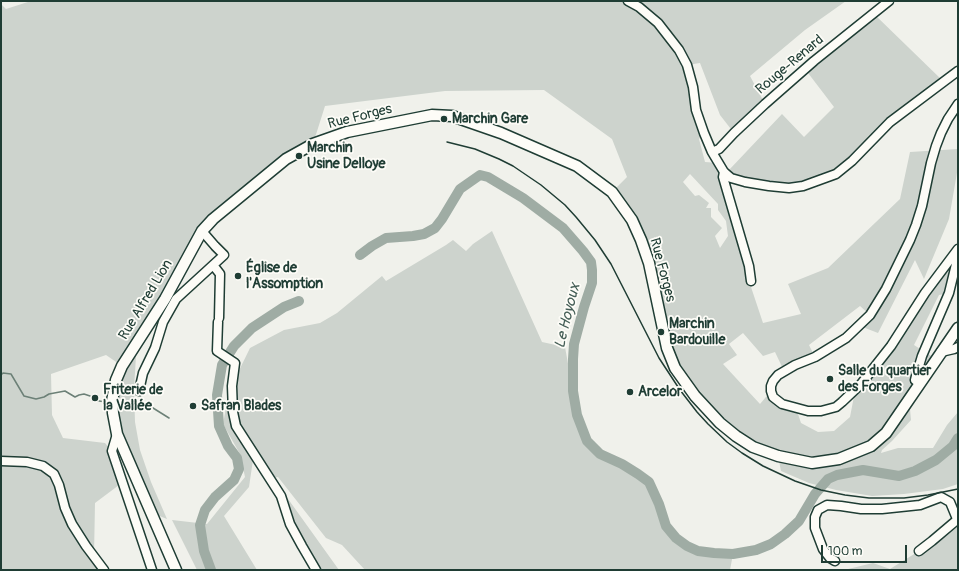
<!DOCTYPE html>
<meta charset="utf-8">
<style>
body{margin:0}
#map{position:relative;width:959px;height:571px;overflow:hidden;background:#f0f1eb;font-family:Pangolin,sans-serif}
canvas{display:block}
.frame{position:absolute;inset:0;border:2px solid #1f3d34;pointer-events:none}
.scale{position:absolute;left:821px;top:545px;width:86px;height:18px;box-sizing:border-box;border:2px solid #1f3d34;border-top:0;padding-left:5px;font-size:12px;line-height:14px;white-space:nowrap;color:#1f3d34;-webkit-text-stroke:3px #fdfcf7;paint-order:stroke}
</style>
<div id="map">
<canvas width="959" height="571"></canvas>
<div class="frame"></div>
<div class="scale">100 m</div>
</div>
<script>
const c = document.querySelector('canvas').getContext('2d');
c.lineJoin = 'round';
function fill(path, color) {
  c.fillStyle = color;
  c.fill(path, 'evenodd');
}
function poly(rows) {
  const path = new Path2D();
  for (const r of rows) {
    path.moveTo(r[0], r[1]);
    for (let i = 2; i < r.length; i += 2) path.lineTo(r[i], r[i + 1]);
  }
  return path;
}
function stroke(path, color, width, dash) {
  c.strokeStyle = color;
  c.lineWidth = width;
  c.lineCap = dash ? 'butt' : 'round';
  c.setLineDash(dash || []);
  c.stroke(path);
}
function label(font, color, halo, rows, align = 'center') {
  c.font = font + ' Pangolin,sans-serif';
  c.lineWidth = 3.5;
  c.setLineDash([]);
  c.textBaseline = 'middle';
  c.strokeStyle = halo;
  c.fillStyle = color;
  for (const [text, x, y, turn = 0] of rows) {
    c.save();
    c.translate(x, y);
    c.rotate((+turn || 0) * Math.PI / 180);
    c.textAlign = isNaN(turn) ? turn : align;
    if (halo) c.strokeText(text, 0, 0);
    c.fillText(text, 0, 0);
    c.restore();
  }
}
fill(poly([
 [31,1,846,1,805,30,750,76,765,104,734,133,720,115,700,63,687,65,704,133,699,139,705,162,718,163,751,281,751,287,763,323,801,314,788,284,828,268,900,199,910,152,958,149,958,167,949,219,924,279,915,260,878,333,860,326,870,315,860,306,809,345,815,357,784,371,775,352,763,356,743,333,729,344,737,355,723,364,760,404,771,391,773,397,796,408,801,423,818,432,834,431,850,417,855,391,940,274,954,271,949,293,939,295,914,345,936,359,909,398,911,420,892,441,882,450,881,453,898,448,933,448,947,425,958,412,958,484,943,489,904,494,872,496,836,490,809,483,781,471,778,456,736,436,675,368,649,263,612,192,627,177,612,139,544,90,445,91,325,106,313,144,213,219,172,297,136,356,134,389,135,422,140,450,151,482,167,519,152,513,113,413,122,366,106,355,51,374,52,415,63,438,105,443,112,451,123,482,95,503,94,556,104,570,1,570,1,4,6,9],
 [690,174,718,204,718,210,726,221,728,236,720,248,715,236,722,228,711,217,711,208,706,208,709,203,699,195,695,196,683,182],
 [873,13,943,81,836,174,803,186,731,178,729,170,782,114,804,137,834,107,805,69],
 [492,231,542,342,565,347,573,391,577,415,587,441,600,454,622,464,638,474,649,482,659,504,666,526,676,538,687,546,698,551,714,553,733,554,730,570,365,570,342,545,326,538,278,477,273,478,339,570,316,570,281,496,256,458,253,460,249,487,224,516,257,570,197,570,172,520,207,524,245,477,240,454,223,424,229,391,250,348,284,330,320,323,337,313,382,276,386,281,446,245,453,240,466,251,473,244],
 [958,519,958,570,844,570,873,563,890,569,919,551]
]), '#cdd3cd');
stroke(poly([
 [1,375,3,373,11,374,24,396,36,399,44,397,49,394,65,391,75,397,79,395,84,394,90,396],
 [99,401,107,402],
 [145,403,169,418],
 [118,404,132,405]
]), '#6c8077', 1.5);
stroke(poly([
 [360,255,372,246,386,238,413,236,424,234,435,228,442,219,460,189,480,175,488,177,523,198,563,228,583,251,591,262,592,270,592,283,584,307,574,344,573,359,573,391,577,415,587,441,600,454,622,464,638,474,649,482,659,504,666,526,676,538,687,546,698,551,714,553,733,554,756,550,771,544,785,534,799,521,815,494,828,479,837,475,863,470,899,476,915,471,936,460,953,446,958,438],
 [211,570,204,551,200,525,205,510,215,497,234,480,239,469,237,458,228,446,219,426,217,395,222,365,234,346,252,328,284,307,299,301]
]), '#9faca4', 10);
const minor = poly([
 [628,1,639,7,658,23,679,50,687,65,693,87,696,110,704,133,712,152,724,172,731,178,745,182,769,186,789,188,803,186,836,174,852,161,890,122,958,71],
 [958,104,948,119,941,133,936,146,931,163,922,206,916,225,910,240,886,289,870,315,846,338,815,357,795,365,778,375,773,381,771,386,771,391,773,397,782,404,808,411,821,411,836,407,842,402,861,384,891,346,925,293,958,249],
 [712,152,719,149,734,133,765,104,814,61,889,1],
 [724,172,723,177,749,266,751,281],
 [213,265,220,274,219,318],
 [218,322,217,351,235,363,232,386,233,412,236,426,281,496,290,524,302,546,316,570],
 [941,352,954,349,958,347],
 [919,383,915,380,916,376,922,356,949,293,958,256],
 [139,391,143,373,155,348,163,322,176,299,224,255,215,246,202,231],
 [117,434,112,451,152,570],
 [1,461,27,462,43,466,54,474,59,485,65,508,72,524,86,546,104,570],
 [919,551,932,541,958,519],
 [835,561,830,558,823,549,815,528,815,517,818,510,827,505,841,506,861,509,882,509,920,505,941,497,950,502,957,519]
]);
const major = poly([
 [176,570,117,434,113,413,112,401,116,380,122,366,165,299,202,231,213,219,286,159,313,144,347,132,432,115,452,116,501,133,577,166,612,192,632,220,641,240,649,263,667,348,675,368,695,396,720,423,736,436,753,447,778,456,812,463,839,459,871,446,886,433,958,328]
]);
stroke(minor, '#1f3d34', 11);
stroke(major, '#1f3d34', 13);
stroke(minor, '#fdfcf7', 8);
stroke(major, '#fdfcf7', 10);
stroke(poly([
 [447,142,475,149,499,159,513,166,541,185,565,205,576,217,595,240,611,264,659,358,680,390,697,412,708,424,727,442,742,453,763,466,795,481,821,490,845,495,869,498,904,498,928,495,958,489]
]), '#1f3d34', 1.5);
for (const [x, y, r, color] of [
 [444,119,4,"#1f3d34"],
 [299,156,4,"#1f3d34"],
 [238,276,4,"#1f3d34"],
 [661,332,4,"#1f3d34"],
 [830,379,4,"#1f3d34"],
 [630,392,4,"#1f3d34"],
 [95,398,4,"#1f3d34"],
 [193,406,4,"#1f3d34"]
]) {
  const dot = new Path2D();
  dot.arc(x, y, r, 0, 2 * Math.PI);
  c.fillStyle = color;
  c.fill(dot);
  stroke(dot, '#fdfcf7', 1.5);
}
label('14px', '#1f3d34', '#fdfcf7', [
 ["Rouge-Renard",790,65,-40],
 ["Rue Forges",360,117,-14],
 ["Rue Forges",662,270,75],
 ["Rue Alfred Lion",146,300,-59]
]);
label('bold 14px', '#1f3d34', '#fdfcf7', [
 ["Marchin Gare",452,119],
 ["Marchin",307,148],
 ["Usine Delloye",307,164],
 ["Église de",246,268],
 ["l'Assomption",246,284],
 ["Marchin",669,324],
 ["Bardouille",669,340],
 ["Salle du quartier",838,371],
 ["des Forges",838,387],
 ["Friterie de",103,390],
 ["la Vallée",103,406],
 ["Arcelor",638,392],
 ["Safran Blades",201,406]
], 'left');
label('italic 15px', '#455e56', '#fdfcf7', [
 ["Le Hoyoux",568,316,-76]
]);
</script>
